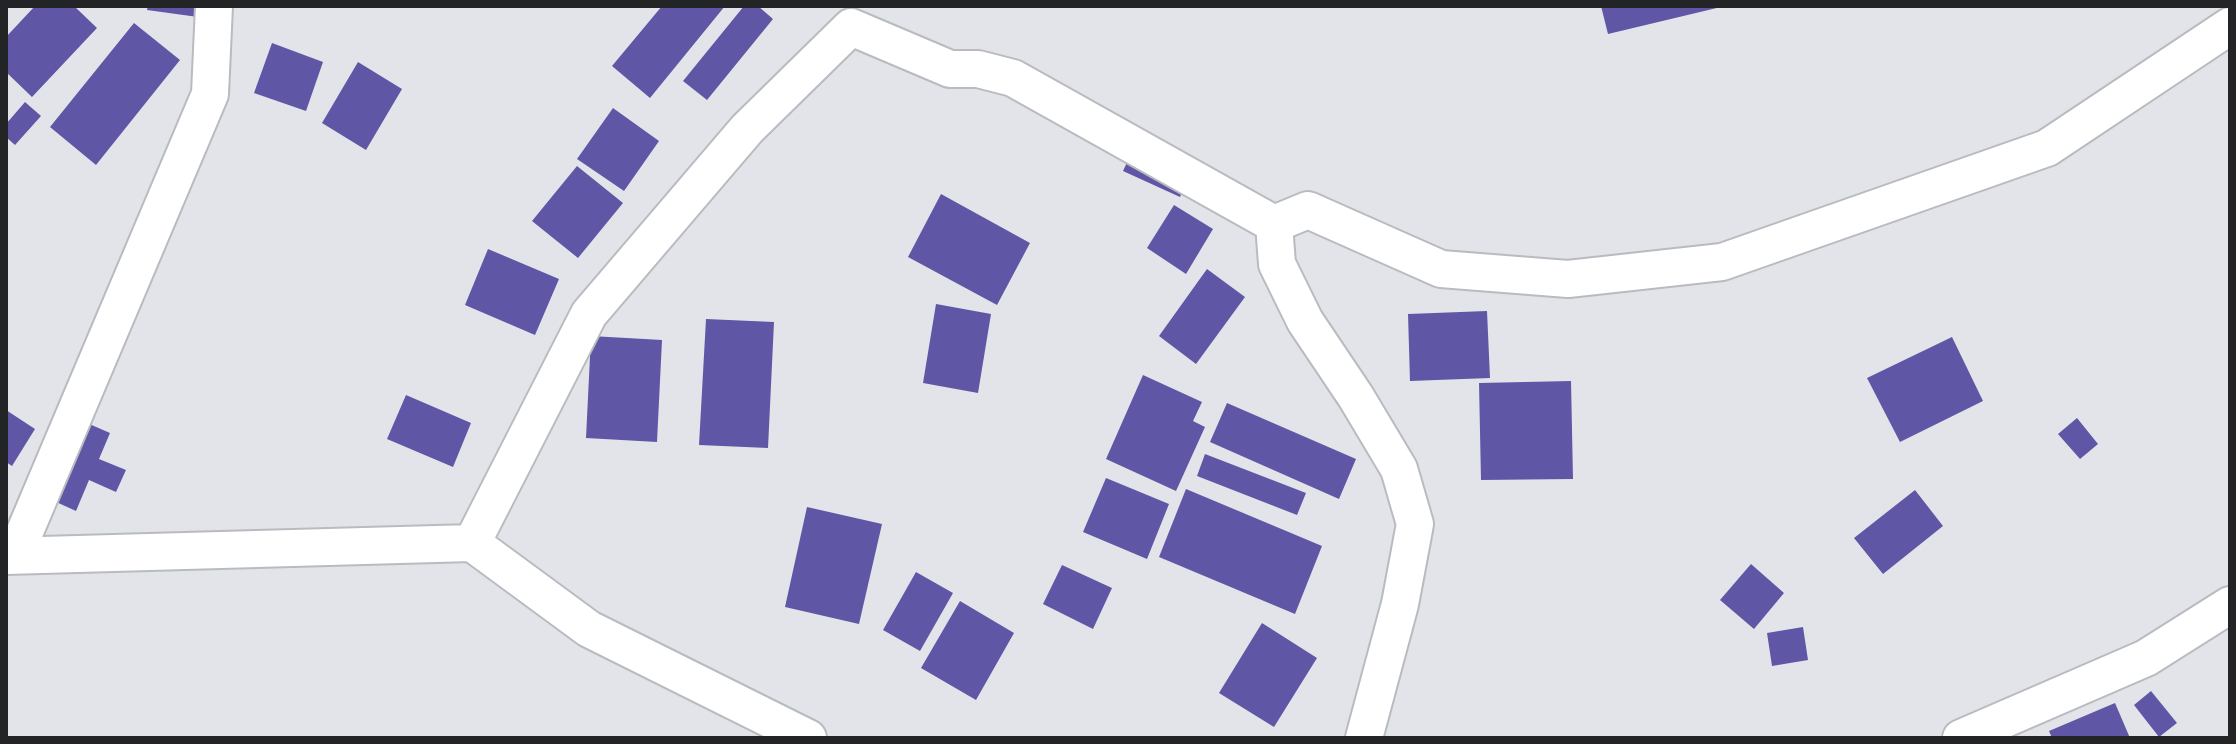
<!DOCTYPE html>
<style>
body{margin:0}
#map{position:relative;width:2236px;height:744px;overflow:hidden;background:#e2e4e9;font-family:"Varela Round",sans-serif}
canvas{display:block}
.frame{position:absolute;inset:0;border:8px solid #232426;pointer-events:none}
</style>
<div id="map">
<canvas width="2236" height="744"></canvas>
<div class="frame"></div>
</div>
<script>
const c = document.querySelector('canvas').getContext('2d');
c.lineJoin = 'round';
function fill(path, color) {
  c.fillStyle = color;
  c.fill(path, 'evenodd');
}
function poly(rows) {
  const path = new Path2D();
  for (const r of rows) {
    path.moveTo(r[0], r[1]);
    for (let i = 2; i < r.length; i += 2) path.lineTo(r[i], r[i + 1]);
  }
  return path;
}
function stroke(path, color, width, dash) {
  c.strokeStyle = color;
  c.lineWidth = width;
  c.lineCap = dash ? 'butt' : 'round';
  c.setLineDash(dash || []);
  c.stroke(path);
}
fill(poly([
 [35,6,74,6,97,28,32,97,6,72,6,37],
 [148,6,199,6,198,17,147,10],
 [662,6,725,6,650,98,612,66],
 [744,6,758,6,773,19,707,100,683,81],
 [1601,6,1721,6,1721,7,1608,34],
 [134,23,180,60,96,165,50,127],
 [272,43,323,62,306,111,254,93],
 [358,62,402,89,366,150,322,123],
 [25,102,41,116,15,145,6,137,6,124],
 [613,108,659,141,624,191,577,159],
 [1136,143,1193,169,1180,197,1123,171],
 [577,166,623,203,578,258,532,221],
 [941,194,1030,243,997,305,908,257],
 [1174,205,1213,229,1186,274,1147,248],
 [488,249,559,279,535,335,465,305],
 [1207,269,1245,297,1196,364,1159,336],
 [936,304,991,314,978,393,923,383],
 [1487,311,1490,378,1410,381,1408,314],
 [706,319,774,322,768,448,699,445],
 [591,336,662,340,657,442,586,438],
 [1952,337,1983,401,1900,442,1867,378],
 [1143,375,1202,402,1193,421,1205,427,1176,491,1106,459],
 [1571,381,1573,479,1481,480,1479,383],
 [406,395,471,423,453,467,387,439],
 [1227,403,1356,459,1339,499,1210,442],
 [6,410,35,429,12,466,6,462],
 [2077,418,2098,444,2080,459,2058,434],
 [87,423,110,433,99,459,126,470,116,492,89,480,76,511,54,501],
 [1205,454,1306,493,1297,515,1197,476],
 [1106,478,1169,504,1147,559,1083,532],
 [1186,489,1322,546,1295,614,1159,557],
 [1915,490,1943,526,1883,574,1854,538],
 [807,507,882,524,859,624,785,607],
 [1751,564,1784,593,1754,629,1720,600],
 [1062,565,1112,588,1093,629,1043,604],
 [916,572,953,593,920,651,883,630],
 [960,601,1014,633,976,700,921,668],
 [1262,623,1317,658,1274,727,1219,693],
 [1803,627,1808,660,1772,666,1767,633],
 [2151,691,2177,723,2159,737,2134,705],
 [2115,703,2130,738,2052,738,2049,731]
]), '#6056a6');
const street = poly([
 [1274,224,1308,210,1441,269,1568,279,1722,262,2047,148,2230,26],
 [1274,224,1277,264,1305,321,1356,397,1399,469,1415,524,1400,604,1364,738],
 [472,543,589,314,747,129,851,27,950,69,978,69,1013,78,1274,224],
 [15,555,210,94,214,6],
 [6,556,472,543,589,629,808,738],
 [1961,738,2146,658,2230,605]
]);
stroke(street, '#b8bbbf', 40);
stroke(street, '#fff', 36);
</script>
